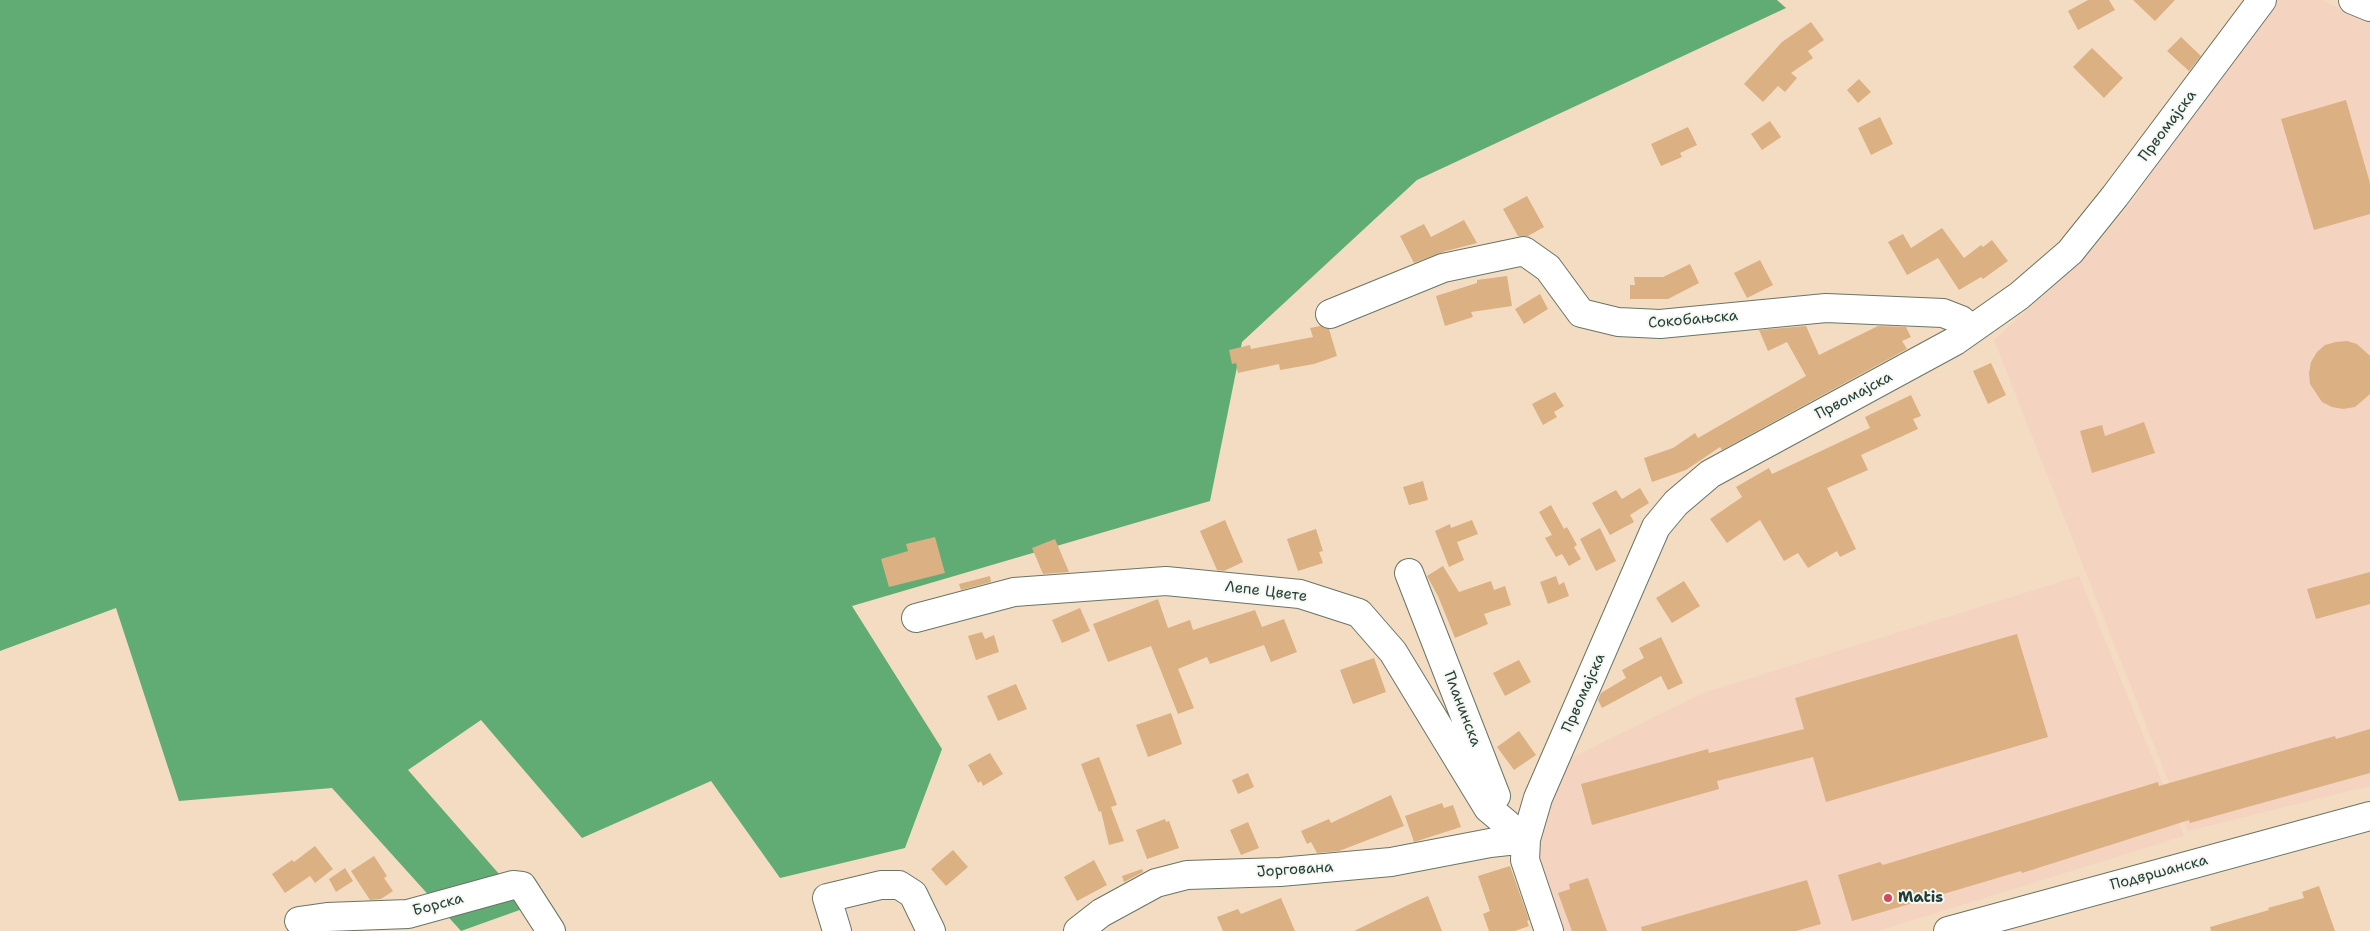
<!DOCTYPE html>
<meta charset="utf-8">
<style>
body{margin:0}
canvas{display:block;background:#f3dcc1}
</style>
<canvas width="2370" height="931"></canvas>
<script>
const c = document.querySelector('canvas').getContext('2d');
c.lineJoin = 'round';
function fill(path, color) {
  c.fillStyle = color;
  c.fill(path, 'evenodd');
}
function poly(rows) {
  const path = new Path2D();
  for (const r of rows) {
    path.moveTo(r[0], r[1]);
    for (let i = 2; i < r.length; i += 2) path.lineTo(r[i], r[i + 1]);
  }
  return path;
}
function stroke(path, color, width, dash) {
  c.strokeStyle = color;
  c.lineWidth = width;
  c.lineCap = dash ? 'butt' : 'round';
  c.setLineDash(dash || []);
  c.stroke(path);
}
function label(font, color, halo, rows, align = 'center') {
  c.font = font + ' "Shantell Sans",sans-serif';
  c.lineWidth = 4;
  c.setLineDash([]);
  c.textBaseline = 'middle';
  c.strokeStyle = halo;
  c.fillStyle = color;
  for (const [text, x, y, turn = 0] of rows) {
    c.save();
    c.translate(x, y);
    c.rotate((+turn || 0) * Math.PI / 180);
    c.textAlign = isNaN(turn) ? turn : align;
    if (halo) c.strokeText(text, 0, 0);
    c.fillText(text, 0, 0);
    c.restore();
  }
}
fill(poly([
 [2272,0,2321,0,2370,21,2370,786,2188,831,1994,340,2081,262,2128,207],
 [2079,576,2184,836,1878,931,1553,931,1529,858,1571,758,1703,693]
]), '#f4d3c1');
fill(poly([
 [0,0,1777,0,1786,8,1417,180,1242,342,1210,501,852,606,942,749,905,848,780,878,711,781,582,838,481,720,408,770,528,907,461,931,332,788,179,801,116,608,0,651]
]), '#60ac74');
fill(poly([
 [2088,0,2109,0,2115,10,2078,30,2068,11],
 [2133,0,2175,0,2155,21],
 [1811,22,1824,40,1808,51,1813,58,1791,73,1797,78,1785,92,1778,86,1763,102,1744,84,1782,42],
 [2181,37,2201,56,2189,71,2167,51],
 [2092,48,2123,78,2104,98,2073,67],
 [1859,79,1871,92,1858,103,1847,90],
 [2346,100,2370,183,2370,214,2314,230,2281,119],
 [1880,117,1893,144,1871,155,1858,128],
 [1770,121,1781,137,1762,150,1751,134],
 [1688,127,1697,145,1680,153,1682,157,1661,166,1651,144],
 [1527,196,1544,227,1528,236,1518,236,1503,209],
 [1464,220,1477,243,1446,251,1414,263,1400,236,1424,224,1431,237],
 [1942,228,1964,258,1981,245,1983,247,1992,240,2008,261,1983,279,1981,277,1959,290,1938,258,1907,275,1888,242,1903,234,1911,248],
 [1760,260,1773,285,1747,298,1734,273],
 [1690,264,1699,283,1668,299,1630,299,1630,285,1635,285,1634,277,1663,277],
 [1507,276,1512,306,1471,312,1473,317,1445,326,1436,296,1477,283,1477,280],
 [1540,294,1548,309,1524,324,1515,309],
 [1320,326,1329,329,1337,356,1314,364,1280,370,1279,364,1238,373,1236,363,1232,364,1229,350,1250,345,1251,349,1313,337,1310,328],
 [1806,326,1819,355,1878,326,1906,327,1911,337,1902,341,1907,349,1722,450,1720,447,1686,470,1652,482,1644,458,1673,448,1695,433,1698,438,1806,376,1787,342,1768,351,1759,330],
 [2347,341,2357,344,2370,356,2370,394,2355,407,2343,409,2332,407,2322,402,2310,384,2309,373,2311,362,2317,352,2325,345,2336,342],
 [1991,363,2006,395,1988,404,1973,371],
 [1555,392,1564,406,1554,412,1557,417,1543,425,1532,404],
 [1911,395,1921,416,1913,419,1918,429,1861,455,1868,470,1827,488,1856,549,1840,557,1837,551,1808,568,1798,553,1784,561,1760,520,1727,543,1710,519,1742,497,1736,487,1769,468,1772,474,1870,428,1865,417],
 [2144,422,2155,453,2092,473,2080,431,2102,425,2105,436],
 [1423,481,1428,500,1409,505,1403,487],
 [1640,488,1649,503,1630,515,1634,522,1610,535,1592,503,1616,490,1622,499],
 [1551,505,1564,529,1567,527,1577,545,1574,547,1581,559,1569,566,1562,554,1556,557,1545,538,1552,535,1539,512],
 [1225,520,1243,562,1224,571,1217,570,1200,531],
 [1472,520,1478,534,1457,542,1464,560,1449,567,1435,531,1450,524,1451,528],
 [1600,528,1616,561,1596,571,1580,539],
 [1316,529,1323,551,1319,552,1323,563,1298,571,1287,539],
 [935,537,945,573,889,587,881,559,908,551,906,544],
 [1055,539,1069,572,1043,574,1032,548],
 [1443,566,1459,592,1491,581,1494,590,1505,586,1511,605,1484,614,1488,624,1455,638,1438,596,1427,576],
 [2370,572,2370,604,2316,619,2307,589],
 [990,576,991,582,961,590,959,584],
 [1556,576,1559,585,1564,582,1569,596,1548,604,1540,582],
 [1684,581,1700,606,1672,623,1656,598],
 [1158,599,1168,628,1190,620,1193,630,1255,610,1262,627,1284,619,1297,652,1271,662,1264,645,1210,664,1207,657,1178,669,1194,708,1178,714,1151,646,1108,662,1093,624],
 [1080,608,1090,631,1062,643,1052,620],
 [982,632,985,639,994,635,999,652,976,660,968,636],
 [2017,634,2048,737,1826,802,1813,757,1717,781,1719,789,1592,825,1581,784,1708,749,1709,753,1804,729,1795,698],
 [1661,637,1683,683,1668,690,1661,676,1602,708,1598,700,1601,693,1626,678,1622,670,1644,658,1639,648],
 [1374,658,1386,692,1353,704,1340,670],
 [1519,660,1531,682,1505,696,1493,673],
 [1016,684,1027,709,998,721,987,696],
 [1171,713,1182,744,1148,757,1136,725],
 [2370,729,2370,773,2190,823,2189,820,2022,873,2021,871,1852,921,1838,875,1880,862,1883,865,2158,782,2159,786,2335,736,2336,739],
 [1519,731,1536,755,1514,770,1497,747],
 [990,753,1003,774,983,786,981,781,978,783,968,765],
 [1099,757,1117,805,1111,807,1124,841,1109,845,1101,811,1099,812,1081,764],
 [1248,773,1254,787,1238,794,1232,780],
 [1391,795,1404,826,1339,851,1317,853,1311,842,1307,844,1301,831,1329,819,1331,823],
 [1442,803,1444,808,1453,805,1461,827,1414,842,1405,816],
 [1165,819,1166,822,1169,821,1179,848,1147,859,1136,830],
 [1248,822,1259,848,1241,855,1230,830],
 [315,846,333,869,315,883,310,876,285,893,272,874,292,860,294,862],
 [953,850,968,867,946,886,931,869],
 [374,856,387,876,384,878,393,891,381,899,370,900,351,871],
 [1094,860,1107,885,1077,901,1064,877],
 [1510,866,1529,920,1527,921,1529,926,1515,931,1489,931,1483,914,1490,911,1478,876],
 [345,868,353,881,336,892,329,879],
 [1142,869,1143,872,1124,882,1122,876],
 [1588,878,1607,931,1572,931,1558,893,1570,889,1569,884],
 [1807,880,1821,924,1796,931,1642,931,1641,927],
 [2319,886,2335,931,2211,931,2210,927,2269,910,2268,908,2304,898,2302,892],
 [1428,896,1442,931,1354,931,1410,904],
 [1281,898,1295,931,1223,931,1217,917,1238,909,1241,914]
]), '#dbb083');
const minor = poly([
 [2353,0,2370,7],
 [1330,314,1443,268,1524,251,1548,268,1581,313,1618,322,1660,324,1826,308,1943,313,1961,320,1972,329],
 [1409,573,1496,796],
 [916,618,1014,592,1166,581,1300,594,1359,613,1393,652,1488,808,1507,824],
 [299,921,327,917,408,914,513,885,522,886,551,931],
 [837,931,827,898,881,885,899,885,913,894,931,931],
 [1078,931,1101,913,1156,883,1187,875,1280,872,1391,862,1490,843,1526,839],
 [1549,931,1525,860,1526,839,1538,798,1656,527,1676,503,1710,474,1955,341,2019,296,2070,252,2115,196,2262,0],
 [1948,931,2370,816]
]);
stroke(minor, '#697565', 30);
stroke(minor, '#fff', 28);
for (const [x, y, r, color] of [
 [1888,898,5,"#d1495b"]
]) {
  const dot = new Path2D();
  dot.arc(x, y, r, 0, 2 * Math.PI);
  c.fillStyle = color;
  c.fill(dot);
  stroke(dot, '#f6f6f2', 2);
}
label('15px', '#1f3d34', '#f6f6f2', [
 ["Првомајска",2168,126,-53],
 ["Сокобањска",1693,320,-5],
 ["Првомајска",1854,396,-28],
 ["Лепе Цвете",1266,592,7],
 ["Првомајска",1584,693,-66],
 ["Планинска",1462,709,69],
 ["Јоргована",1295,870,-4],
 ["Подвршанска",2159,873,-15],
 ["Борска",438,905,-15]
]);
label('bold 15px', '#1f3d34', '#f6f6f2', [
 ["Matis",1898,898]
], 'left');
</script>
